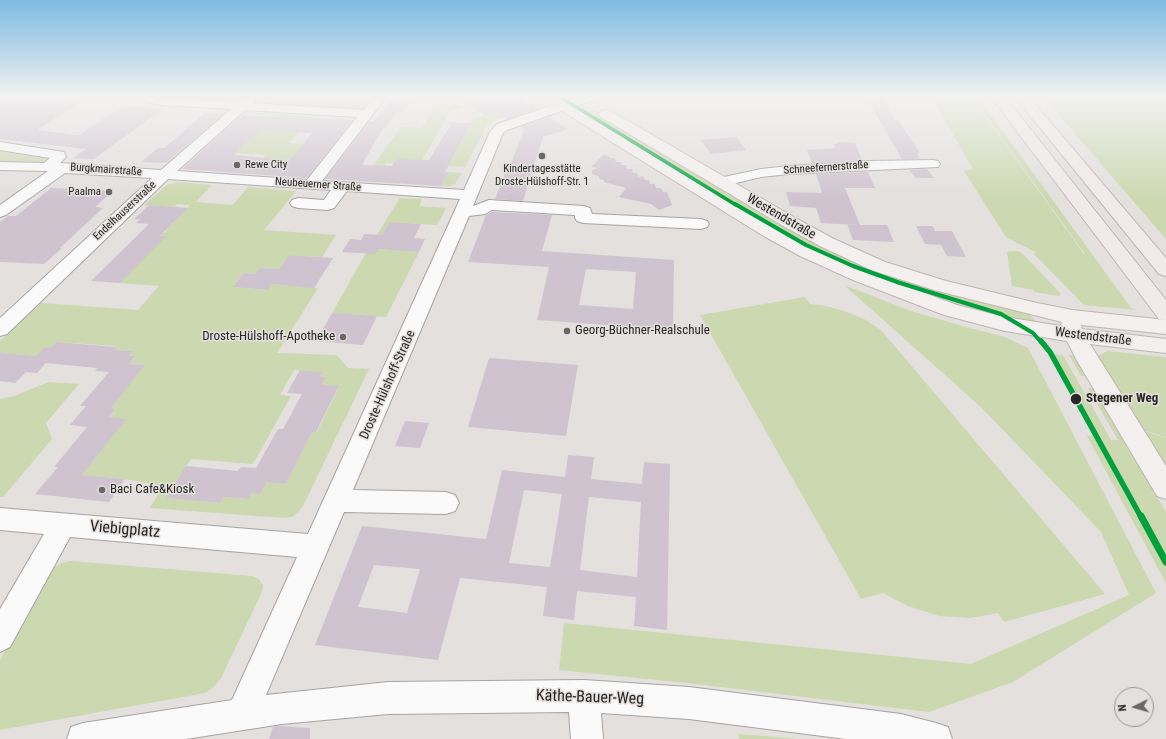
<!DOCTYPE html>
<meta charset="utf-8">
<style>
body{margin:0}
#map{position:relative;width:1166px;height:739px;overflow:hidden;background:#e3e0de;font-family:"Roboto Condensed",sans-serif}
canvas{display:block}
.north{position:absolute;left:1114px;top:687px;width:40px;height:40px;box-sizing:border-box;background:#e4e0dd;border:1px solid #999694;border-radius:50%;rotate:265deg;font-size:11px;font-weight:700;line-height:16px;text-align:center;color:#282726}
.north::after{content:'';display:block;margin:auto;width:14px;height:18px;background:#696866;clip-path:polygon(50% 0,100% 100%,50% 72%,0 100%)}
</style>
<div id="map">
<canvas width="1166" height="739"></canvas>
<div class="north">N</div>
</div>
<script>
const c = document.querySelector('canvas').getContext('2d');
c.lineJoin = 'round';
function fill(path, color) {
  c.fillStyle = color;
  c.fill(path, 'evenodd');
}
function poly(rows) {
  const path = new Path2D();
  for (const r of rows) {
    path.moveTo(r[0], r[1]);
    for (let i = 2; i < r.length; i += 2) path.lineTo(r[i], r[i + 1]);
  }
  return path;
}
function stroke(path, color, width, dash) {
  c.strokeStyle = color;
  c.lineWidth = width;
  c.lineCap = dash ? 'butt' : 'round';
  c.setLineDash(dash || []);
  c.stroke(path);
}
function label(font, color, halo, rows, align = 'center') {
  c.font = font + ' "Roboto Condensed",sans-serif';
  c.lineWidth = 3;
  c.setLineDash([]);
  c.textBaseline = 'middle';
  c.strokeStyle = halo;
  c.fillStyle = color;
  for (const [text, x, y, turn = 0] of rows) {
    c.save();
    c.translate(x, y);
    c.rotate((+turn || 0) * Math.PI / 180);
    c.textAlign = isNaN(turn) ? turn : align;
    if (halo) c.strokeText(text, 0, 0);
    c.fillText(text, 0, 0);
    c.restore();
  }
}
fill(poly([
 [163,97,243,97,233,102,171,99],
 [260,97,364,97,371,98,361,111,251,105],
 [924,97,971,97,1084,254,1037,253,1006,237,964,171,973,169,933,100],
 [972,97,978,97,1131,308,1136,310,1084,305,1033,253,1085,254],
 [1043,97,1166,97,1166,239,1064,121],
 [537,101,540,104,538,106,498,119,486,127,465,167,448,166,474,118],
 [438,103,470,105,451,111,419,165,386,163,384,168,372,167,401,127,422,128],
 [589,107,775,222,822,246,1026,311,1038,323,974,310,931,298,810,250,580,109],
 [245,112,315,115,289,143,333,146,308,176,312,161,263,158,265,155,228,152,253,136,218,134,225,128,290,131,302,118,240,114],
 [0,150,52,157,47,162,41,163,0,163],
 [448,172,462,173,455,184,450,186,441,186],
 [177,182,212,185,196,202,233,205,248,187,296,191,264,230,336,235,322,257,289,255,279,269,260,268,257,272,257,274,244,273,233,287,267,290,271,284,318,288,277,353,337,355,348,368,369,369,303,506,298,512,292,517,284,518,150,508,163,486,125,479,82,475,125,419,109,417,115,409,111,408,144,365,129,364,135,357,129,356,132,351,114,350,116,346,56,342,50,348,44,347,36,356,0,353,0,341,41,303,138,310,159,286,120,283,165,236,154,235,157,232,164,233,190,205,177,204,175,207,144,205,167,185],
 [294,370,322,372,320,376,326,377,322,385,339,387,317,432,312,432,286,484,266,482,252,493,248,499,224,497,220,503,166,498,191,459,253,464,291,396,280,395],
 [400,198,422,199,419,206,446,208,437,225,390,222,382,236,377,235],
 [378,249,419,252,386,317,332,313,366,253],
 [1011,251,1018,251,1023,254,1060,293,1060,296,1034,292,1033,290,1012,286,1007,252],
 [844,285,911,311,966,327,1005,337,1028,348,1156,593,1013,682,929,712,687,683,559,670,564,623,971,664,1129,595,1101,532,982,408],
 [805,297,810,304,826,306,844,311,864,319,881,330,1105,594,1004,622,998,613,970,618,939,616,908,606,883,593,861,599,700,315],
 [1107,351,1165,357,1166,360,1166,437,1136,428,1097,357],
 [1048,354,1063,355,1111,440,1118,440,1088,388,1093,388,1086,376,1081,376,1069,355,1075,356,1166,512,1166,583,1087,436,1094,436],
 [49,382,79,384,46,423,52,439,3,497,0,497,0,399,14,396],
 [1142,430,1166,438,1166,469],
 [71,561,252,576,259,579,263,586,261,594,221,678,214,687,205,693,0,730,0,660,45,575,53,568,62,563],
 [738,734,765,736,797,739,739,739]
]), '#ccd8b0');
fill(poly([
 [0,97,89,97,37,130,79,135,124,105,163,109,94,159,73,158,86,149,0,139],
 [393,97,413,97,402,113,397,112,377,138,362,165,392,166,397,159,429,160,452,122,471,123,445,172,448,172,441,186,325,179,370,121,374,121],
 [460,97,519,97,537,109,508,119,498,112,485,116],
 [866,97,884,97,895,120,898,120,920,153,917,153,920,159,902,159],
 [205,113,224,114,166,163,141,162,158,148,164,148],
 [242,115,323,119,353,120,307,178,182,169],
 [260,130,312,133,290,160,234,155],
 [549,117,568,129,543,137,523,201,495,199,505,173,507,173,524,130,520,127],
 [736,137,746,150,711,154,701,140],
 [837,142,855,143,862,160,812,163,807,150,835,148,834,144,838,144],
 [604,154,611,158,615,158,616,162,621,162,622,165,626,165,627,169,632,169,633,173,637,173,639,177,643,176,645,180,649,180,650,184,655,184,656,188,661,188,663,192,667,192,672,205,659,210,651,204,619,197,626,188,604,182,604,180,599,179,599,176,592,174,592,170,598,168,591,167],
 [927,169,934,178,916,178,909,170],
 [868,172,875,188,845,188,860,225,887,225,894,242,853,240,847,224,859,225,821,223,816,208,790,206,786,192,822,193,816,174],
 [51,188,113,191,95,207,103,208,60,248,62,248,44,264,0,262,0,222,8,216,16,216],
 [149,205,188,208,160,236,166,236,120,283,91,281,149,224,136,223,140,219,134,219],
 [492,212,552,215,542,251,674,260,673,330,537,320,549,267,468,262,486,215],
 [586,269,636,272,633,309,579,305],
 [390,222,421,224,414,238,425,239,419,252,378,249,375,254,342,252,350,239,361,240,364,234,382,235],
 [916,226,933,226,935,231,952,231,966,257,947,256,941,245,925,244],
 [289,255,333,258,314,288,271,284,268,290,233,287,244,273,255,274,260,268,279,269],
 [332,313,377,316,363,345,316,341],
 [56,342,117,347,114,350,133,351,129,356,135,356,129,364,145,365,111,408,115,409,109,417,126,419,82,475,125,479,109,502,35,494,58,467,54,467,87,427,70,425,86,406,80,406,109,372,95,371,97,368,46,363,37,373,26,372,15,383,0,381,0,353,36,356,44,347,50,348],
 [489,358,578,365,566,436,468,427],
 [300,370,322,372,320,376,326,377,322,385,339,386,316,432,312,432,286,484,266,482,260,494,252,493,248,499,224,497,220,503,166,498,186,466,238,471,241,467,256,468,278,429,283,429,302,394,287,393],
 [405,421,429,423,420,448,395,446],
 [568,455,594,457,591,479,642,484,644,462,670,464,667,630,634,626,636,597,577,591,574,620,543,616,547,587,460,578,438,660,315,645,362,526,486,539,502,470,565,477],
 [524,490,562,494,550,567,509,563],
 [589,497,641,502,637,577,580,570],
 [374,565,420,569,407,613,358,607],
 [277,726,310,728,310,739,269,739,273,727]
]), '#cfc3cf');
const minor = poly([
 [147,97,239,102,245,97,258,97,253,103,363,110,374,97,386,97,322,181,464,190,490,132,497,124,577,97,595,97,593,100,507,130,503,133,473,206,489,200,584,206,590,208,592,214,701,219,707,221,709,224,707,227,701,229,583,223,577,221,575,218,575,215,492,210,485,214,469,216,353,490,446,492,455,495,459,503,455,511,446,514,344,512,266,695,388,682,584,680,689,687,901,714,936,723,948,727,952,739,846,739,689,719,601,713,603,739,571,739,569,712,388,714,282,724,186,739,67,739,71,727,83,723,232,700,297,557,70,537,10,647,0,652,0,609,44,534,0,530,0,508,308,534,460,199,347,191,334,208,328,210,298,208,292,206,290,203,292,200,298,198,324,200,331,190,168,179,7,334,0,336,0,318,152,178,65,173,6,215,0,217,0,205,48,171,0,170,0,162,44,163,50,158,0,150,0,142,64,152,66,157,60,163,161,170,231,109,160,105,148,102,146,99,147,97],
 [245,110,357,117,307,180,177,171,245,110],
 [933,160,938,161,940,164,938,167,789,174,761,177,720,187,715,185,712,182,715,179,761,169,789,166,869,161,933,160]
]);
const major = poly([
 [542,97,558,97,774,227,812,248,867,272,957,305,1005,317,1061,326,1062,322,934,290,871,270,822,247,785,227,601,117,599,114,601,111,606,110,611,111,797,219,834,239,885,262,946,281,1037,303,1072,310,1166,320,1166,334,1081,325,1082,329,1166,339,1166,353,1090,344,1166,466,1166,499,1157,496,1076,359,1067,341,1005,331,944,315,853,280,800,256,762,235,544,100,542,97]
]);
const highway = poly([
 [991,97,1005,97,1166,300,1166,321,1159,319,991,97],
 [1015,97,1029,97,1166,258,1166,276,1159,274,1015,97]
]);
stroke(minor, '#a6a4a3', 2);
stroke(major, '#beb6b5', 2);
stroke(highway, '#beb6b5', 2);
fill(minor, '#fbfafa');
fill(major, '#f4f0f0');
fill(highway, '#f0eaea');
stroke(poly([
 [560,97,736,205]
]), '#00a03c', 3.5);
stroke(poly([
 [735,204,806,245,853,266,900,283,1001,314,1033,333,1041,342]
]), '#00a03c', 4);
stroke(poly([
 [1041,341,1050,352,1141,517]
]), '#00a03c', 5.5);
stroke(poly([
 [1141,516,1166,562]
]), '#00a03c', 7);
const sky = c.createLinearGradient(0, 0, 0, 200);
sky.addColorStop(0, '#7dbae2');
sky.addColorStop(0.48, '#f2f1f0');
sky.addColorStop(1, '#f2f1f000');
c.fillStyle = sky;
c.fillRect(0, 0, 1166, 200);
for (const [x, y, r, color] of [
 [542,156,4,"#696866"],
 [237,165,4,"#696866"],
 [109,192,4,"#696866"],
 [567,331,4,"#696866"],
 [343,337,4,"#696866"],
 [1076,399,6,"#282726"],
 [102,490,4,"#696866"]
]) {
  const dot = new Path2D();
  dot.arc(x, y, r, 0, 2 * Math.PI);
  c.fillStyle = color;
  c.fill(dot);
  stroke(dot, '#e4e0dd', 1.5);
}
label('11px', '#282726', '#e4e0dd', [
 ["Rewe City",245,165],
 ["Kindertagesstätte",542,169,"center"],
 ["Droste-Hülshoff-Str. 1",542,182,"center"],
 ["Paalma",101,192,"right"]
], 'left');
label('11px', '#282726', '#e4e0dd', [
 ["Schneefernerstraße",826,168,-4],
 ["Burgkmairstraße",106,170,4],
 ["Neubeuerner Straße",318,185,4],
 ["Endelhauserstraße",125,211,-43]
]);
label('13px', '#282726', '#e4e0dd', [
 ["Westendstraße",781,217,30],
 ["Westendstraße",1093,337,7],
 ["Droste-Hülshoff-Straße",388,385,-66]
]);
label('13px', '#282726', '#e4e0dd', [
 ["Georg-Büchner-Realschule",575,331],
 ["Droste-Hülshoff-Apotheke",335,337,"right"],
 ["Baci Cafe&Kiosk",110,490]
], 'left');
label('bold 13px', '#282726', '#e4e0dd', [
 ["Stegener Weg",1086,399]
], 'left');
label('16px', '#282726', '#e4e0dd', [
 ["Viebigplatz",125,530,5],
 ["Käthe-Bauer-Weg",590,698,2]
]);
</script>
